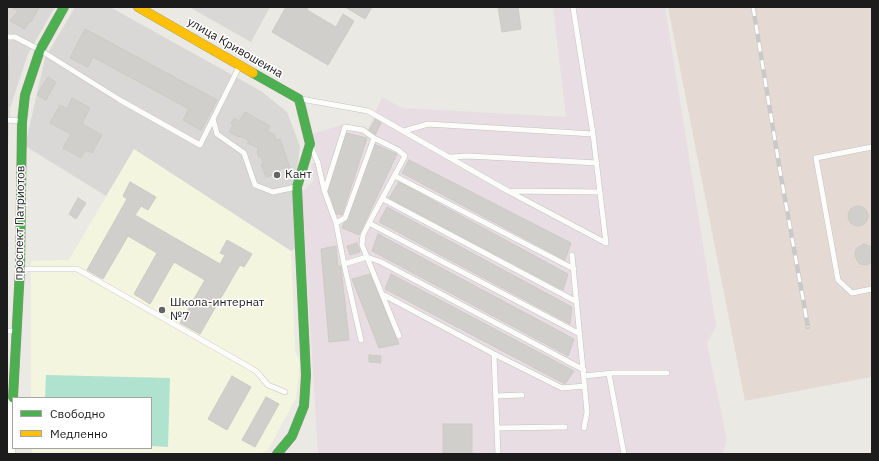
<!DOCTYPE html>
<meta charset="utf-8">
<style>
body{margin:0}
#map{position:relative;width:879px;height:461px;overflow:hidden;background:#eae9e4;font-family:"IBM Plex Sans",sans-serif}
canvas{display:block}
.frame{position:absolute;inset:0;border:8px solid #1c1c1c;pointer-events:none}
.legend{position:absolute;left:12px;top:397px;width:140px;height:52px;box-sizing:border-box;background:#fff;border:1px solid #a4a4a4;margin:0;padding:5px 7px;list-style:none;font-size:12px;color:#1c1c1c}
.legend li{display:flex;align-items:center;gap:8px;height:20px}
.legend b{width:20px;border:1px solid #a4a4a4}
</style>
<div id="map">
<canvas width="879" height="461"></canvas>
<div class="frame"></div>
<ul class="legend">
<li><b style="height:5px;background:#4caf50"></b>Свободно</li>
<li><b style="height:5px;background:#ffc107"></b>Медленно</li>
</ul>
</div>
<script>
const c = document.querySelector('canvas').getContext('2d');
c.lineJoin = 'round';
function fill(path, color) {
  c.fillStyle = color;
  c.fill(path, 'evenodd');
}
function poly(rows) {
  const path = new Path2D();
  for (const r of rows) {
    if (r.length === 3) {
      path.moveTo(r[0] + r[2], r[1]);
      path.arc(r[0], r[1], r[2], 0, 2 * Math.PI);
      continue;
    }
    path.moveTo(r[0], r[1]);
    for (let i = 2; i < r.length; i += 2) path.lineTo(r[i], r[i + 1]);
  }
  return path;
}
function stroke(path, color, width, dash) {
  c.strokeStyle = color;
  c.lineWidth = width;
  c.lineCap = dash ? 'butt' : 'round';
  c.setLineDash(dash || []);
  c.stroke(path);
}
function label(font, color, halo, rows, align = 'center') {
  c.font = font + ' "IBM Plex Sans",sans-serif';
  c.lineWidth = 3;
  c.setLineDash([]);
  c.textBaseline = 'middle';
  c.strokeStyle = halo;
  c.fillStyle = color;
  for (const [text, x, y, turn = 0] of rows) {
    c.save();
    c.translate(x, y);
    c.rotate((+turn || 0) * Math.PI / 180);
    c.textAlign = isNaN(turn) ? turn : align;
    if (halo) c.strokeText(text, 0, 0);
    c.fillText(text, 0, 0);
    c.restore();
  }
}
fill(poly([
 [7,7,55,7,28,54,10,108,7,107],
 [75,7,110,7,261,91,287,112,300,146,294,198,296,248,291,251,134,150,106,196,25,146,45,58],
 [189,7,270,7,251,42]
]), '#d9d8d6');
fill(poly([
 [553,7,665,7,716,326,707,343,727,440,722,454,318,454,302,192,314,180,311,164,320,161,312,134,341,125,368,129,382,97,402,108,566,117]
]), '#e8dde3');
fill(poly([
 [134,149,291,251,295,351,300,362,296,398,268,450,259,454,32,454,32,448,151,448,151,398,31,398,31,261,69,260]
]), '#f4f5de');
fill(poly([
 [668,7,872,7,872,377,745,401]
]), '#e5dad3');
fill(poly([
 [46,375,170,378,168,447,151,446,151,398,45,398]
]), '#afe2cf');
fill(poly([
 [7,107,10,108,7,167]
]), '#dbdad8');
const building = poly([
 [10,7,39,7,31,22,29,21,25,29,10,21,18,11,10,7],
 [286,7,308,7,307,10,336,27,343,14,354,21,328,65,272,32,286,7],
 [345,7,372,7,365,19,345,7],
 [498,7,518,7,521,29,502,32,498,7],
 [85,29,217,100,201,130,183,120,189,109,93,57,88,67,70,58,85,29],
 [7,38,9,79,7,79,7,38],
 [48,77,56,82,46,100,37,95,48,77],
 [72,98,90,108,82,124,102,135,92,153,86,150,81,158,63,148,71,134,50,123,60,105,67,109,72,98],
 [245,112,270,126,267,131,275,135,276,140,280,139,290,168,286,169,285,167,279,170,281,176,275,178,273,175,266,177,261,164,264,163,262,160,261,157,259,157,257,151,259,150,257,147,247,143,249,141,240,136,239,137,229,132,233,125,231,124,234,118,239,121,245,112],
 [376,118,382,121,375,135,368,132,376,118],
 [346,133,367,138,342,215,336,214,331,197,326,192,346,133],
 [374,144,397,154,359,235,342,228,374,144],
 [409,160,571,243,565,260,402,173,409,160],
 [130,182,156,197,148,210,141,206,135,215,220,264,225,255,220,253,227,240,252,254,244,267,240,265,200,334,180,323,205,280,174,262,150,304,134,294,157,253,128,236,103,279,87,270,127,199,123,196,130,182],
 [399,182,568,274,563,290,389,198,399,182],
 [78,198,86,203,76,219,69,214,78,198],
 [858,216,10],
 [387,207,572,307,570,324,379,222,387,207],
 [378,234,574,339,568,356,372,251,378,234],
 [357,243,360,252,350,255,347,246,357,243],
 [864,244,872,247,872,262,867,265,860,264,858,262,855,256,856,249,858,247,864,244],
 [336,246,338,266,341,266,349,340,329,342,321,249,336,246],
 [370,274,399,344,379,348,352,279,370,274],
 [391,274,574,371,565,384,385,289,391,274],
 [369,355,381,356,381,363,369,362,369,355],
 [232,376,251,387,227,430,208,419,232,376],
 [266,397,279,404,255,447,242,440,266,397],
 [443,424,472,424,472,454,443,454,443,424]
]);
fill(building, '#d1cfcb');
stroke(building, '#cdcac6', 1);
const lane = poly([
 [573,7,593,134,606,243],
 [7,37,15,37,40,50,120,100,200,145,213,119],
 [239,67,213,119,217,134,244,153,255,185,273,192,296,187],
 [301,99,368,111,508,191],
 [7,120,21,121],
 [404,131,428,124,593,134],
 [872,147,816,158,838,280,852,293,872,289],
 [312,149,318,163,324,190,336,223,344,264,367,257,381,262,584,370],
 [451,157,469,156,597,163],
 [395,176,574,269],
 [325,190,345,127,363,130,374,138,398,150,405,156,369,223,363,235,362,245,399,336],
 [600,192,508,191,606,243],
 [383,199,577,302],
 [336,223,345,218,374,138],
 [369,223,580,334],
 [572,255,587,412,584,428],
 [344,264,361,340],
 [21,269,77,269,256,371,268,385,285,392],
 [384,295,494,354,562,388,585,386],
 [7,331,16,331],
 [494,354,498,454],
 [609,374,624,454],
 [584,376,613,373,667,373],
 [496,396,522,395],
 [497,428,565,427]
]);
const street = poly([
 [10,454,13,401]
]);
const fast = poly([
 [253,73,299,99,310,144,297,187,306,375,304,406,292,436,277,454],
 [13,398,20,269,22,122,25,95,40,50,64,7]
]);
const slow = poly([
 [138,7,253,73]
]);
stroke(lane, '#c3c2c0', 6);
stroke(street, '#c3c2c0', 11);
stroke(fast, '#90947d', 10);
stroke(slow, '#90947d', 10);
stroke(lane, '#fcfcfb', 5);
stroke(street, '#fcfcfb', 10);
stroke(fast, '#4caf50', 9);
stroke(slow, '#ffc107', 9);
const rail = poly([
 [753,7,780,171,808,327]
]);
stroke(rail, '#c9c9c8', 4.5);
stroke(rail, '#fff', 3, [9]);
for (const [x, y, r, color] of [
 [277,175,4,"#646462"],
 [162,310,4,"#646462"]
]) {
  const dot = new Path2D();
  dot.arc(x, y, r, 0, 2 * Math.PI);
  c.fillStyle = color;
  c.fill(dot);
  stroke(dot, '#fff', 1.5);
}
label('12px', '#1c1c1c', '#fff', [
 ["улица Кривошеина",235,48,30],
 ["проспект Патриотов",20,223,-89]
]);
label('12px', '#1c1c1c', '#fff', [
 ["Кант",285,175],
 ["Школа-интернат",170,303],
 ["№7",170,317]
], 'left');
</script>
